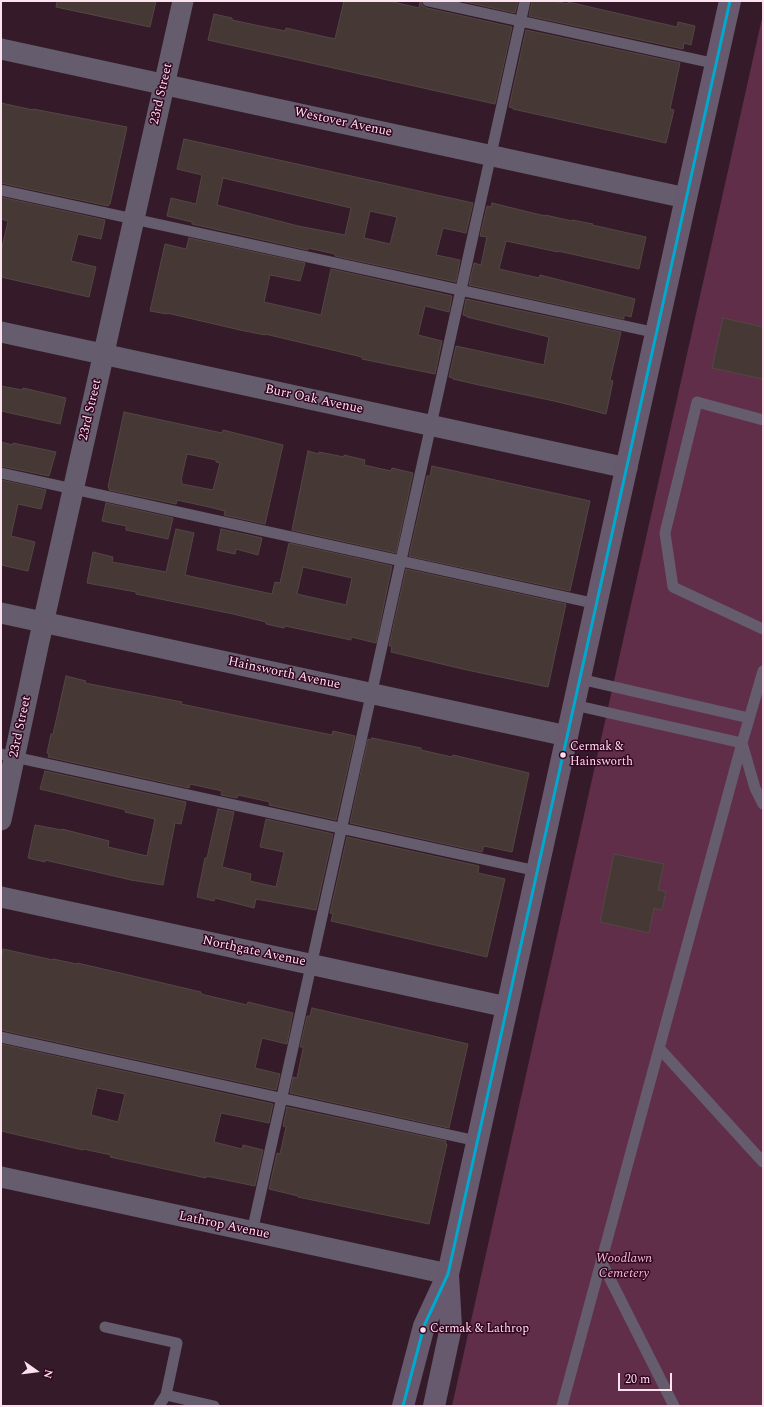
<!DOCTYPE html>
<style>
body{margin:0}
#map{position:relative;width:764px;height:1407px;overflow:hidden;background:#351b2a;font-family:Spectral,serif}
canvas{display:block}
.frame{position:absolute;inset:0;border:2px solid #fce2ee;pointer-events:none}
.north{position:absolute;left:16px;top:1351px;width:40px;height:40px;-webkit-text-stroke:3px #340621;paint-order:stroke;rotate:104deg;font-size:11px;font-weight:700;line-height:16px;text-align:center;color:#fce2ee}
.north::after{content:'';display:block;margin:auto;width:14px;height:18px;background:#fce2ee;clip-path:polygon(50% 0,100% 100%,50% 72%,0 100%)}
.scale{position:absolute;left:618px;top:1373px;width:54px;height:18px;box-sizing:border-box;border:2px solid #fce2ee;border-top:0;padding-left:5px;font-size:12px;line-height:14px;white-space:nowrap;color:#fce2ee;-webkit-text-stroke:3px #340621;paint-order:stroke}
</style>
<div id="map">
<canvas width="764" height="1407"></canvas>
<div class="frame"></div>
<div class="north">N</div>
<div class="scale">20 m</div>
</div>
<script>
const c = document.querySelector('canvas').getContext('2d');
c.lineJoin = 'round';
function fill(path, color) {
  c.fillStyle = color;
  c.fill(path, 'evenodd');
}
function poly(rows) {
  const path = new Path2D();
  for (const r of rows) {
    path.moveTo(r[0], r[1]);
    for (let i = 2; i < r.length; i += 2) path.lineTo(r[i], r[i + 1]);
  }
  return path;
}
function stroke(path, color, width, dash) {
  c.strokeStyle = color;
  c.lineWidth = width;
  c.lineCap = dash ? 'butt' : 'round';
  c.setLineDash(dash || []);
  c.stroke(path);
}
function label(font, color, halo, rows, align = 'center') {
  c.font = font + ' Spectral,serif';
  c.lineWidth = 3;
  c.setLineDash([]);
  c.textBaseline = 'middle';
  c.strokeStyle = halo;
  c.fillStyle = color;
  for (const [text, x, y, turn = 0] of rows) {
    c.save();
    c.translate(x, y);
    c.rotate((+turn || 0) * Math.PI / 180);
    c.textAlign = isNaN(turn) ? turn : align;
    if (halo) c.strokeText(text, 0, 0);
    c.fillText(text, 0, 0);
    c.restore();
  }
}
fill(poly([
 [763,14,763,1406,452,1406]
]), '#612e49');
const building = poly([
 [57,1,156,1,150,27,56,7,57,1],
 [344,1,389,1,419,8,420,1,421,1,423,6,427,8,512,27,495,104,208,40,214,14,232,18,232,20,260,26,285,31,286,28,335,39,344,1],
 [461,1,518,1,515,13,461,1],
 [532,1,554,1,568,4,568,2,677,27,678,22,695,26,691,45,684,43,683,49,529,16,532,1],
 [526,30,680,63,670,109,674,110,666,143,513,109,513,108,509,107,526,30],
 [1,103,33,110,33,109,127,127,110,204,108,206,1,183,1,103],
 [184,139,473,203,466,233,443,228,436,255,460,260,456,282,335,256,335,254,308,248,308,250,192,224,192,222,167,216,171,198,196,204,202,175,177,169,184,139],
 [223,178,351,208,345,235,298,226,217,205,223,178],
 [370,211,397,217,390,244,364,238,370,211],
 [1,197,105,220,101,239,78,234,71,261,96,267,89,297,1,277,1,252,8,221,1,219,1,197],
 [492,203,545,216,545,215,572,221,572,220,593,224,592,225,646,237,639,269,558,251,558,252,506,241,499,269,539,278,540,275,635,299,631,317,624,315,624,319,469,285,474,263,481,265,487,237,480,236,487,206,491,207,492,203],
 [189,238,305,263,300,281,270,275,264,302,321,315,331,269,452,296,449,312,425,306,418,335,442,341,435,374,362,359,362,357,265,334,265,335,240,330,167,313,167,314,150,311,165,244,186,249,189,238],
 [466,299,621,332,610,380,613,381,606,414,554,401,479,385,453,379,453,378,449,377,456,346,544,365,549,337,467,317,467,316,463,315,466,299],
 [723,318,763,327,763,379,712,368,723,318],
 [1,386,22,390,23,388,66,398,60,424,1,411,1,386],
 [124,412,222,433,223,430,283,445,265,524,224,515,225,511,209,507,177,500,176,504,109,490,109,488,108,487,124,412],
 [187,454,216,460,216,462,220,463,213,490,182,484,182,481,181,480,187,454],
 [1,442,13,445,13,443,56,452,49,476,1,466,1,442],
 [308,451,319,454,319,452,344,457,344,455,365,460,364,465,391,471,392,468,413,473,396,553,292,530,308,451],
 [432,466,590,501,570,591,409,556,427,476,430,476,432,466],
 [1,480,46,490,41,509,18,504,11,536,35,542,28,571,1,565,1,480],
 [106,503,173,518,168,539,126,530,126,526,102,521,106,503],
 [176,529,194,533,185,575,272,594,275,582,280,583,289,543,392,566,376,643,351,637,351,640,285,626,284,628,266,624,266,622,233,614,136,594,136,592,87,583,93,552,113,557,112,562,166,572,176,529],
 [303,567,352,578,346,605,297,594,303,567],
 [221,529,262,538,258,555,236,549,235,554,217,550,221,529],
 [406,569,566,604,548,687,467,670,391,652,392,646,389,646,406,569],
 [66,676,86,681,85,683,182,702,181,704,258,720,332,735,333,731,355,736,336,820,269,805,270,802,238,795,237,798,221,795,222,791,190,784,189,788,48,757,49,754,47,753,51,734,53,734,66,676],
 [372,738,421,748,421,750,452,757,453,755,529,773,512,852,484,846,482,852,350,823,368,739,371,740,372,738],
 [45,771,186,802,181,824,175,823,163,885,131,880,45,860,45,862,28,858,35,825,62,830,62,829,109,841,108,847,147,856,155,819,125,812,126,810,40,789,45,771],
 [218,809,234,812,222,867,251,874,250,881,276,887,284,852,260,847,266,819,333,834,316,910,256,899,254,908,215,898,214,901,197,897,205,858,207,858,218,809],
 [347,837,479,866,478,873,505,879,487,957,331,921,333,914,330,913,347,837],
 [614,854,664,864,658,890,666,892,662,910,654,908,649,933,600,922,614,854],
 [3,949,53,960,53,959,77,964,77,963,99,968,201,992,201,994,247,1005,248,1002,293,1013,287,1044,262,1038,255,1068,280,1074,276,1090,1,1030,1,960,3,949],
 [312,1008,468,1044,449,1128,290,1093,293,1077,297,1078,303,1049,303,1047,300,1047,307,1016,310,1016,312,1008],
 [1,1044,273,1104,269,1123,221,1113,214,1142,242,1149,243,1145,263,1150,255,1186,206,1176,206,1178,110,1157,111,1155,83,1149,83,1150,1,1131,1,1044],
 [97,1088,125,1094,118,1122,91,1115,97,1088],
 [287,1107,446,1141,445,1144,447,1144,429,1224,298,1197,298,1196,269,1189,277,1153,280,1154,286,1127,283,1126,287,1107]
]);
fill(building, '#453835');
stroke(building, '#534743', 1);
stroke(poly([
 [428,1,717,64],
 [1,190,657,333],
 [763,420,697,402,665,533,673,587,763,629],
 [1,473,597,604],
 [580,679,749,718],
 [574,705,742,743,755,788,763,804],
 [1,754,537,871],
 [1,1037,477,1141],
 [659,1048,763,1162],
 [252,1232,525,1],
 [601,1261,674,1406],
 [105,1327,177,1343,166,1395,159,1406],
 [166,1395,214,1406],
 [562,1406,742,743,763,671]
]), '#655c6d', 11);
stroke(poly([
 [1,49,686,198],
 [1,332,627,468],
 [1,613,567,736],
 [1,820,38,646,183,1],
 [1,897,507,1007],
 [1,1177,448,1274]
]), '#655c6d', 21);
stroke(poly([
 [403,1406,424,1326,448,1274,686,198,730,1],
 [434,1406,451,1327,448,1275]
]), '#67596e', 22);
stroke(poly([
 [403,1406,424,1326,448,1274,730,1]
]), '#00a9ce', 3);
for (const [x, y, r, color] of [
 [563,755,3.5,"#fce2ee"],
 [423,1330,3.5,"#fce2ee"]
]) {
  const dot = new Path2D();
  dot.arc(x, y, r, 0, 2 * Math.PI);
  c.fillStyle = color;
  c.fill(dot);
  stroke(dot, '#340621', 1.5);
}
label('12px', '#fce2ee', '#340621', [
 ["Cermak &",570,748],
 ["Hainsworth",570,763],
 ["Cermak & Lathrop",430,1330]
], 'left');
label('13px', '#fce2ee', '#340621', [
 ["23rd Street",162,94,-77],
 ["Westover Avenue",343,123,12],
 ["Burr Oak Avenue",314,400,12],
 ["23rd Street",91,410,-77],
 ["Hainsworth Avenue",284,674,12],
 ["23rd Street",21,727,-78],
 ["Northgate Avenue",254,952,12],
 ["Lathrop Avenue",224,1226,12]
]);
label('italic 13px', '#f0bfd5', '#340621', [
 ["Woodlawn",624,1259],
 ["Cemetery",624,1274]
]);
</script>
